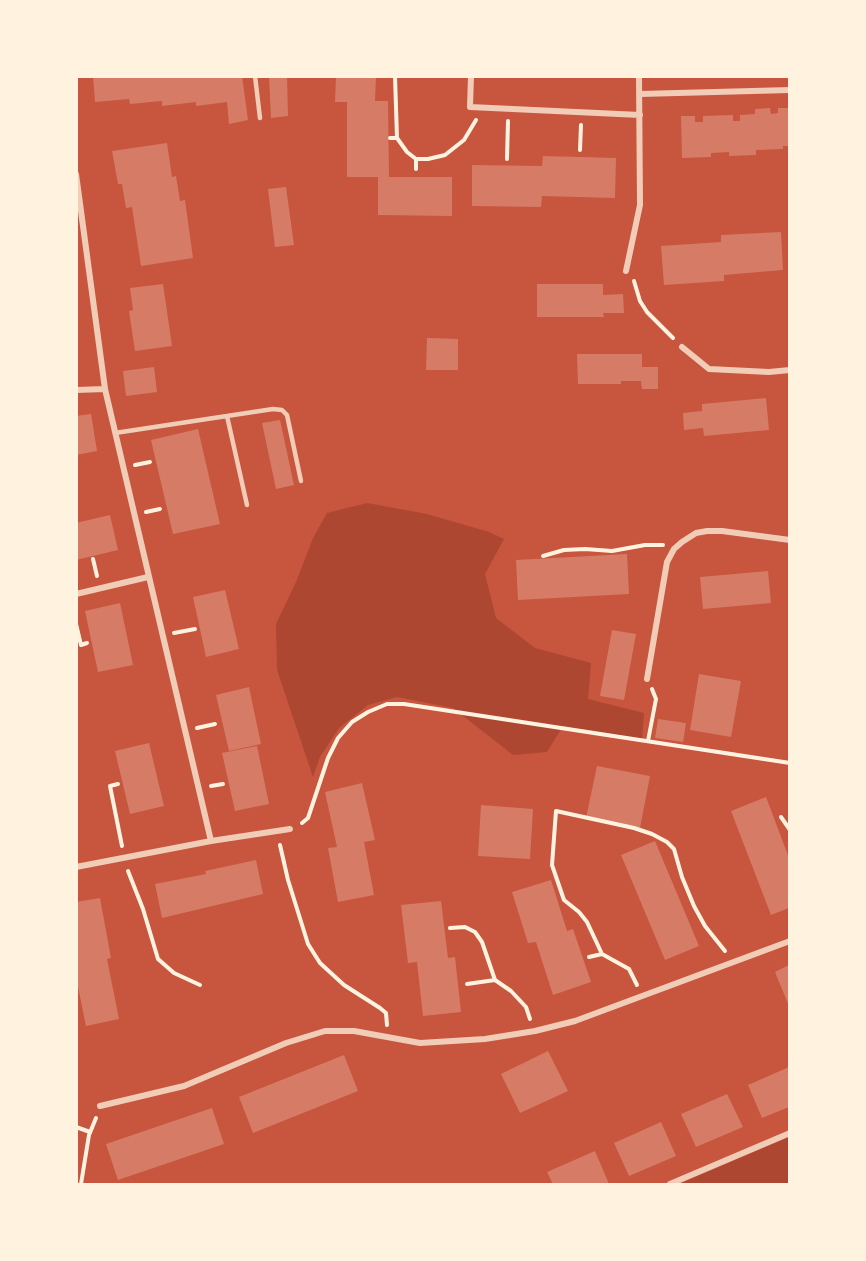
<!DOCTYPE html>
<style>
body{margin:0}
#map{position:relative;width:866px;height:1261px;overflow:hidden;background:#c8553d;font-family:Ubuntu,sans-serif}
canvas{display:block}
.frame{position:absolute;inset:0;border:78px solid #fff3e0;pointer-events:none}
</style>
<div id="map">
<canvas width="866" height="1261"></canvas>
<div class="frame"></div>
</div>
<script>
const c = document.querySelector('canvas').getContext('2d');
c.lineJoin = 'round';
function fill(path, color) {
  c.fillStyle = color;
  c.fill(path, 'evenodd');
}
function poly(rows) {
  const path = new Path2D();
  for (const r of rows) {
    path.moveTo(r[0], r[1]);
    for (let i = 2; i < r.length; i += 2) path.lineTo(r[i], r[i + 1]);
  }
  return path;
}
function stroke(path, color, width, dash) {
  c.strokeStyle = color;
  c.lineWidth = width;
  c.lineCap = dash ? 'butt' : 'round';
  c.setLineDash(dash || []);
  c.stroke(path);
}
fill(poly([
 [367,503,427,514,489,532,504,539,485,574,496,618,535,648,591,663,588,699,644,713,642,739,563,726,547,752,513,755,453,708,397,697,368,705,339,728,320,757,313,777,277,670,276,624,296,582,313,538,327,513],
 [789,1137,789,1184,679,1184]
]), '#ae4732');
fill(poly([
 [93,76,242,76,248,120,229,124,227,102,196,106,196,102,162,106,162,101,130,104,129,99,95,102],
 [269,76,287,76,288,116,271,118],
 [336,76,376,76,375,101,388,101,389,177,452,177,452,216,378,215,378,177,347,177,347,102,335,102],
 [770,108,771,114,778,113,778,108,789,108,789,146,783,146,783,149,756,150,756,155,729,156,729,152,711,153,711,157,682,158,681,116,695,116,695,122,703,122,703,116,733,115,733,121,740,121,740,115,755,114,755,109],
 [167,143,172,177,176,176,180,201,185,200,193,258,141,266,132,207,126,208,122,184,118,184,112,151],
 [543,156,616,158,615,198,542,196,541,207,472,206,472,165,542,166],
 [286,187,294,245,275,247,268,189],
 [781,232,783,270,724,275,724,281,664,285,661,246,721,242,721,235],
 [163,284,172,346,135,351,129,311,133,310,130,288],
 [537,284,603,284,603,295,623,294,624,313,603,313,604,317,537,317],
 [427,338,458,339,458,370,426,370],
 [577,354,642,354,642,367,658,367,658,389,642,389,641,381,621,381,621,384,578,384],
 [154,367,157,392,126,396,123,371],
 [766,398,769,430,704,436,703,428,684,430,683,413,702,411,702,404],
 [91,414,97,451,76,455,76,416],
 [280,420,294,485,276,489,262,423],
 [198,429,220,524,173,534,151,440],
 [110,515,118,550,76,560,76,523],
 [627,554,629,594,518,600,516,560],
 [768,571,771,603,703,609,700,577],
 [225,590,239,649,206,657,193,597],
 [120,603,133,665,98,672,85,611],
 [612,630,636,634,624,700,600,696],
 [699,674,741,681,731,737,690,730],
 [249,687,261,744,229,751,216,695],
 [658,719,686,723,683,742,655,738],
 [149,743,164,806,130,814,115,751],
 [257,746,269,804,235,811,222,753],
 [597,766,650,776,640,828,586,818],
 [362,783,375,840,364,842,374,895,338,902,328,848,337,847,325,792],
 [766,797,789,858,789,908,771,915,731,811],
 [481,805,533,809,530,859,478,856],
 [655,841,699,946,665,960,621,855],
 [256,860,263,894,162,918,155,884,206,874,205,871],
 [551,880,567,931,573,929,591,982,553,995,536,942,528,943,512,892],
 [100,898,111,958,107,959,119,1019,86,1026,76,977,78,964,76,902],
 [441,901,448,958,455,957,461,1012,423,1016,417,962,408,963,401,905],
 [789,965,789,1006,775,972],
 [548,1051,568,1091,520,1113,501,1074],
 [344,1055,358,1091,253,1133,239,1097],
 [789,1067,789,1107,762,1118,748,1085],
 [727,1094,743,1127,696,1147,681,1114],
 [212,1108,224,1144,118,1180,106,1144],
 [661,1122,676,1156,629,1176,614,1143],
 [595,1151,609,1184,553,1184,547,1172]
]), '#d67c66');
stroke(poly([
 [395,76,397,138,407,152,416,159,428,159,445,155,464,140,476,120],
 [390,138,397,138],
 [580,150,581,125],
 [416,159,416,169],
 [507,159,508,121],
 [634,281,640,301,647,312,673,338],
 [135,465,150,462],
 [146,512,160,509],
 [543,556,564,550,585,549,612,551,645,545,663,545],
 [93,559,97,576],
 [76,624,81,645,87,643],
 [174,633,195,629],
 [197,728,215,724],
 [648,741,656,699,652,689],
 [118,784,110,786,122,846],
 [211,786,223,784],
 [781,817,790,830],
 [302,823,308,818,328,758,338,738,352,722,368,712,387,704,404,704,790,763],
 [280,845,288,880,308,944,320,963,344,985,380,1008,386,1013,387,1025],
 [128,871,143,909,158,959,174,973,200,985],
 [450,928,465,927,475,932,482,942,495,980,511,991,526,1007,530,1019],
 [589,957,602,954],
 [467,984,495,980],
 [637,985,629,969,602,954,587,922,579,912,564,900,552,865,556,811,634,828,652,834,667,842,674,849,682,877,694,906,705,926,725,951],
 [76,1127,90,1132],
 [81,1184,89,1135,96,1118]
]), '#fff3e0', 4);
stroke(poly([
 [255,76,260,118],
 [227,416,247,505],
 [115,433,273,409,282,410,287,415,301,481]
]), '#f1ccb7', 4.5);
stroke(poly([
 [471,76,470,107,640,115],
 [640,94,790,90],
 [76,174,105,389,211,841],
 [626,271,640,205,639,76],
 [682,347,709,369,769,372,790,370],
 [76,390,105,389],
 [76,594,148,577],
 [647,679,667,562,674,549,682,542,696,533,707,531,722,531,790,540],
 [76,867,211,841,290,829],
 [100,1106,184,1086,286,1043,325,1031,354,1031,420,1043,485,1039,535,1031,575,1021,790,941],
 [670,1184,790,1133]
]), '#f1ccb7', 6);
</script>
